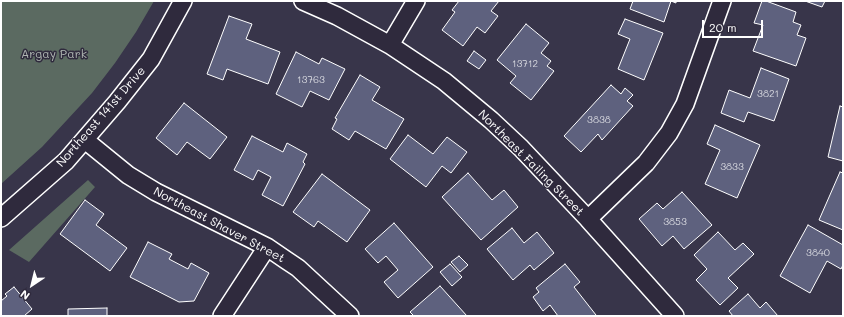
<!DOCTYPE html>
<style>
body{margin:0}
#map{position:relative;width:844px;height:317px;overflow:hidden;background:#38354a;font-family:Mali,sans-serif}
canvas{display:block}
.frame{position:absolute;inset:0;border:2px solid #fff;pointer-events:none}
.north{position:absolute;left:12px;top:265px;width:40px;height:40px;-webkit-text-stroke:3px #2f2a3d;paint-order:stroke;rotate:215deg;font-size:11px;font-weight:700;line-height:16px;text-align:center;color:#fff}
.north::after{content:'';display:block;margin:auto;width:14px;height:18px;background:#fff;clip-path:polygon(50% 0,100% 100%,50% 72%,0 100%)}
.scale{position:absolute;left:702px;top:20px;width:61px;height:18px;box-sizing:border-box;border:2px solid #fff;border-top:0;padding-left:5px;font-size:12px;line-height:14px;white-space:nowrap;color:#fff;-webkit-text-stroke:3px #2f2a3d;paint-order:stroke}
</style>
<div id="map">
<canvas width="844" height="317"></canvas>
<div class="frame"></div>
<div class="north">N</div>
<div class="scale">20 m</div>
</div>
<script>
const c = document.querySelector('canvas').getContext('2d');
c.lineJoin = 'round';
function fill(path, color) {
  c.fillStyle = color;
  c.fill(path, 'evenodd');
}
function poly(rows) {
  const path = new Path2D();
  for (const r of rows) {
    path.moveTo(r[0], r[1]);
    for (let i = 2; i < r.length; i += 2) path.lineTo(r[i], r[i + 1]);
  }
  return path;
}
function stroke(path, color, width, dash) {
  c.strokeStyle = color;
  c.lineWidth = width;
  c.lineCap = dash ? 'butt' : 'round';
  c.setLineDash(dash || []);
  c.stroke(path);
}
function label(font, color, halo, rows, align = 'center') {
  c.font = font + ' Mali,sans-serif';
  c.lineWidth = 3;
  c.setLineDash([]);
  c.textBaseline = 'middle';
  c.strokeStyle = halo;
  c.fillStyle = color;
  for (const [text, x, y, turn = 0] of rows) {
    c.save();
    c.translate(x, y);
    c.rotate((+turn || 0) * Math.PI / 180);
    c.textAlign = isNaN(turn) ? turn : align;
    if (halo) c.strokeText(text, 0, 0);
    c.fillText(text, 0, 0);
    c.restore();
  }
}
fill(poly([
 [1,1,154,1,136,32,115,63,92,93,42,147,1,184],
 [88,180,95,187,29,262,9,250]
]), '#5b6a61');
const building = poly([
 [459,1,499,1,491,11,498,16,485,33,477,27,463,46,442,30,455,12,452,10,459,1],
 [633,1,676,1,676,3,671,1,664,22,630,9,633,1],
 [762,1,766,1,796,12,793,22,801,25,797,35,806,38,796,66,753,51,763,25,754,23,762,1],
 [805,1,825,1,822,7,805,1],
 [229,16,252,24,246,39,280,52,268,84,227,69,223,80,207,74,229,16],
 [625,19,663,33,644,80,618,69,630,39,618,34,625,19],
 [526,24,549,43,541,53,551,61,547,66,554,71,531,100,510,83,516,76,497,60,526,24],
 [474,51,486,60,479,69,467,61,474,51],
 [296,52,319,64,322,58,345,69,329,100,310,91,302,107,276,94,296,52],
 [761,68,789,79,774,121,748,112,744,122,721,113,729,90,750,98,761,68],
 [360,75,380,87,372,100,404,119,386,149,355,131,349,140,332,129,337,119,335,118,360,75],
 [611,85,621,94,625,88,633,95,627,101,633,106,602,140,598,134,581,152,564,136,611,85],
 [184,103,227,137,210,159,187,142,177,155,156,138,184,103],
 [840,106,843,107,843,161,828,157,840,106],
 [715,125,760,145,737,198,705,184,720,150,707,144,715,125],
 [408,135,433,154,447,137,467,152,451,173,442,166,426,187,390,159,408,135],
 [252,136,283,152,287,143,307,154,303,162,305,164,283,206,262,195,271,177,258,170,253,180,234,170,252,136],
 [840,172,843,173,843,230,819,220,840,172],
 [468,173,492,200,504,190,518,207,481,240,442,197,468,173],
 [322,174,370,210,347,242,318,221,314,227,293,212,322,174],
 [682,192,712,225,684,249,673,236,662,246,639,219,657,203,663,209,682,192],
 [85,200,104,214,96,225,127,248,110,271,60,234,85,200],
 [394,223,433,267,398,298,384,282,398,270,386,256,378,263,365,249,394,223],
 [808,225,843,245,843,265,841,269,827,261,810,293,780,276,808,225],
 [512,228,524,243,537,232,554,253,534,270,530,265,513,280,487,249,512,228],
 [718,232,735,250,743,243,754,254,728,278,738,288,720,305,696,280,707,269,694,255,718,232],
 [148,242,172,254,169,259,188,269,191,263,209,273,194,301,179,302,130,277,148,242],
 [459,256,468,265,460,272,451,262,459,256],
 [450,264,462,277,452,286,440,272,450,264],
 [565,264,580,282,574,287,596,315,594,316,558,316,550,305,543,311,533,297,539,292,536,288,565,264],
 [440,286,467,316,414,316,410,312,440,286],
 [14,287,32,309,24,316,1,316,1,301,7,296,5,294,14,287],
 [748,294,760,308,766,302,778,316,733,316,729,311,748,294],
 [107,308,107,316,68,316,68,309,107,308]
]);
fill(building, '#5e617e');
stroke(building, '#fff', 1);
const street = poly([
 [303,1,337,16,390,45,444,81,491,120,521,148,588,219,675,316],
 [390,45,416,1],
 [85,140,128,175,156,192,267,247,286,260,298,268,350,316],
 [1,218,66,161,117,102,151,59,183,1],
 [588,219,646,163,669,133,685,104,722,1],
 [222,316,267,247]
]);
stroke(street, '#fff', 20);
stroke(street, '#2f2a3d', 17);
label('10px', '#d7d8df', null, [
 ["13712",525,64],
 ["13763",311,80],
 ["3821",768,94],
 ["3838",599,120],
 ["3833",732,167],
 ["3853",675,222],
 ["3840",818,253]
]);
label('12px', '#adb4b0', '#2f2a3d', [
 ["Argay Park",54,54]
]);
label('12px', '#fff', '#2f2a3d', [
 ["Northeast 141st Drive",101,117,-49],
 ["Northeast Failing Street",531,163,45],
 ["Northeast Shaver Street",219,225,28]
]);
</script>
